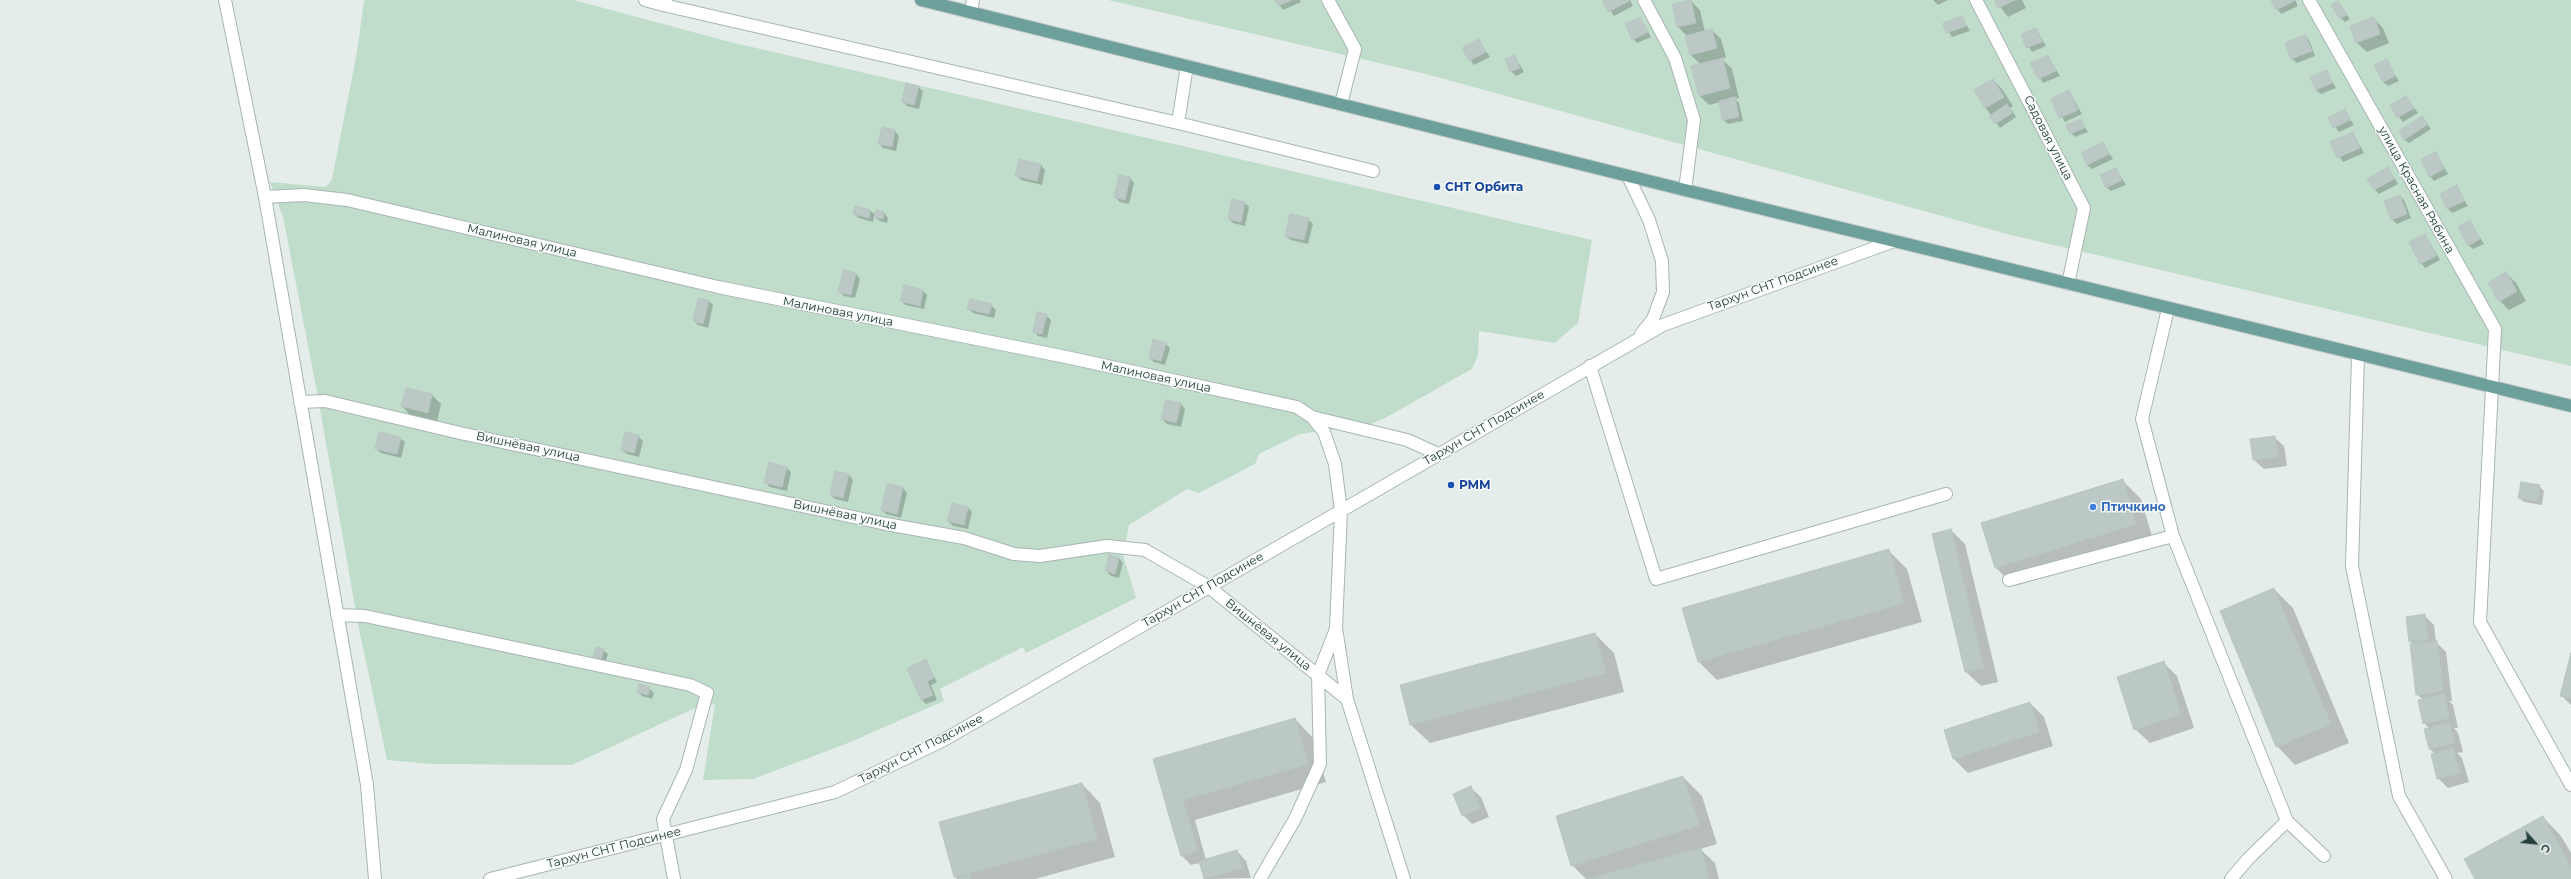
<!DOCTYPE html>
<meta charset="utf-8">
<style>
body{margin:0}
#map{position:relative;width:2571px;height:879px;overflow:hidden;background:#e5edeb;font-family:Montserrat,sans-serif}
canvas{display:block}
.north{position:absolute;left:2515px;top:823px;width:40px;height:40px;-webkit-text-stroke:3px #f6faf9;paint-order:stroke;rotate:117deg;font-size:11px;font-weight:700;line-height:16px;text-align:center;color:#253e3c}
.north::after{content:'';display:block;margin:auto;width:14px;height:18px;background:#253e3c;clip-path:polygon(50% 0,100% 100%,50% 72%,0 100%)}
</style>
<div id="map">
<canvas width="2571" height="879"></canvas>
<div class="north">С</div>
</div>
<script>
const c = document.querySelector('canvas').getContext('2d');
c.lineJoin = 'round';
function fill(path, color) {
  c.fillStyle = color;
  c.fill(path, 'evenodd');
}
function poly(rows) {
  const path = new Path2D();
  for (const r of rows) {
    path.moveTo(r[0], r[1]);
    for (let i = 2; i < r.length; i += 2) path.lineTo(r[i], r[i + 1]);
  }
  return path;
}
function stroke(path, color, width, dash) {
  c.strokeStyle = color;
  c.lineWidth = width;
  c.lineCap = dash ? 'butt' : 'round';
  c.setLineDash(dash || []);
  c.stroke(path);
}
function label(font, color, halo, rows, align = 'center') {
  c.font = font + ' Montserrat,sans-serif';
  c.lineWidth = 3;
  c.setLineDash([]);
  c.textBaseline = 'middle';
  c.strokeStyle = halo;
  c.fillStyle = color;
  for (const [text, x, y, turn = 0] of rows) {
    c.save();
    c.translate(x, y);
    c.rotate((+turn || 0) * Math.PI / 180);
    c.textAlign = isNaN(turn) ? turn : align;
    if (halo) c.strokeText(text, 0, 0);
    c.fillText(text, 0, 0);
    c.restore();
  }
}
fill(poly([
 [364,0,574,0,730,42,1592,240,1578,323,1555,343,1479,331,1478,356,1472,369,1385,418,1371,424,1300,434,1259,454,1255,464,1199,493,1187,489,1129,525,1123,555,1136,598,1026,653,1023,647,940,689,944,701,848,743,753,779,703,780,715,704,695,708,572,765,432,764,387,760,359,629,317,392,283,217,270,182,326,187,332,179,357,52],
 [1108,0,2571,0,2571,366,2011,235,1426,74]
]), '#c0ddcc');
fill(poly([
 [1276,0,1300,0,1301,2,1283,10],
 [1603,0,1630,0,1633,6,1614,16],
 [1933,0,1948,0,1938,5],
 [1995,0,2022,0,2026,8,2008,17],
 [2272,0,2295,0,2298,6,2281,14],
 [1691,1,1700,10,1705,32,1712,30,1721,39,1726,57,1722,59,1732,69,1739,98,1735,99,1739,103,1743,121,1728,124,1723,119,1720,102,1709,105,1700,96,1701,65,1691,55,1686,35,1678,27,1673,5],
 [2338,3,2350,19,2345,22,2341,18],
 [1962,17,1970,31,1952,37,1944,24],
 [1640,18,1651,37,1637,43,1633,39],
 [2373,18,2383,28,2389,43,2367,52,2357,43],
 [2036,29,2046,46,2032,52,2022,35],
 [2305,36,2309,40,2315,56,2297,63,2292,59,2286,43],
 [1478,40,1490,57,1474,65,1463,49],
 [1515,56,1524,72,1516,76,1511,71],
 [2048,56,2060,76,2043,83,2032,64],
 [2386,60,2399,81,2388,86,2383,82],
 [2326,71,2336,88,2321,94,2316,90],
 [1993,80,2002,89,2013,106,2010,108,2016,117,2000,128,1985,107],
 [918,87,923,91,919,109,907,106,903,102],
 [2069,91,2082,114,2065,122,2052,99],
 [2406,97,2418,113,2403,122,2391,106],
 [2344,110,2354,125,2339,132,2329,118],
 [2422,117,2431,129,2409,143,2404,139],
 [2080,120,2088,132,2075,137,2071,133],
 [882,128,895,131,899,136,896,151,883,148,879,143],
 [2353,133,2364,153,2343,162,2331,143],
 [2103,144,2113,159,2092,169,2087,165],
 [2436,153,2448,174,2434,181,2430,176],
 [1041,165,1045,170,1042,185,1021,180,1016,175],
 [2388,168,2398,184,2379,194,2375,190],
 [2116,169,2126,185,2111,191,2106,187],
 [1120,176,1130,178,1134,183,1129,204,1120,202,1115,197],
 [2456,187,2468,206,2452,213,2448,209],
 [2400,196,2404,200,2411,218,2397,224,2392,219],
 [1245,203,1249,207,1245,226,1233,223,1229,219],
 [870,210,876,216,877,212,884,213,888,218,887,223,880,221,874,216,873,222,859,218,854,214],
 [1308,219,1313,224,1308,244,1291,240,1286,236],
 [2470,222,2484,244,2473,249,2468,245],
 [2425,235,2440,260,2425,268,2421,263],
 [2506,273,2516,283,2526,301,2509,310,2500,301],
 [856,274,860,279,855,298,844,296,839,291],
 [923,291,927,295,924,309,905,305,901,300],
 [709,301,713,305,708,328,698,325,694,321],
 [991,305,996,310,994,318,973,313,968,308],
 [1046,315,1051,320,1047,338,1038,336,1034,331],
 [1165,343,1170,348,1165,365,1154,362,1150,358],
 [432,395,441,404,437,422,411,416,402,406],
 [1167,401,1181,404,1185,409,1181,427,1167,424,1162,419],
 [638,436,643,441,639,457,627,454,622,450],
 [2274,437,2284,446,2287,466,2264,469,2254,460],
 [400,438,405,442,401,458,381,453,376,449],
 [770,464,787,468,791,472,787,491,770,487,765,482],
 [849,475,853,480,848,502,835,499,831,495],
 [2122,480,2141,499,2154,543,2014,586,1995,567],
 [2539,486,2544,491,2542,505,2524,502,2519,498],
 [903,488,907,493,901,518,886,514,882,510],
 [968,508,972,512,968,529,953,526,948,521],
 [1951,530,1965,544,1998,682,1981,686,1966,672],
 [1888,550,1907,569,1922,622,1717,680,1699,662],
 [1119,558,1123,563,1119,578,1111,576,1106,571],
 [2274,589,2293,608,2349,743,2295,765,2277,746],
 [2424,615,2434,625,2436,642,2446,652,2452,701,2449,701,2453,705,2458,728,2454,728,2458,733,2463,752,2457,753,2462,758,2469,782,2448,788,2438,778,2435,754,2430,749,2429,728,2424,723,2423,700,2417,694,2414,645,2410,641],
 [1595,634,1614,653,1624,692,1430,743,1411,725],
 [603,650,608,654,605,663,594,656],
 [2571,657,2571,705,2561,695],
 [925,660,937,682,931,685,937,700,926,704,922,700,908,668],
 [2163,662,2177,676,2194,728,2150,743,2135,729],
 [649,688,654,693,652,699,642,696,638,691],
 [2030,703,2044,717,2053,746,1968,773,1954,759,1945,731],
 [1295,719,1313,738,1326,782,1195,820,1206,860,1237,851,1246,861,1251,878,1205,879,1200,863,1191,865,1182,856,1167,805],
 [1683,777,1702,796,1717,844,1700,849,1715,863,1719,879,1586,879,1572,865],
 [1082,784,1100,803,1115,857,1035,879,957,879,955,877,940,823],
 [1471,788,1481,797,1489,817,1472,824,1463,815],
 [2543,817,2561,836,2571,853,2571,879,2476,879]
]), '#0003');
const building = poly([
 [1275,0,1292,0,1278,6,1275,0],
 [1602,0,1629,0,1629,1,1608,12,1602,0],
 [1691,0,1696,23,1677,27,1672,4,1691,0],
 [1994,0,2015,0,1998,8,1994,0],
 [2271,0,2294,0,2294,1,2276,10,2271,0],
 [2338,1,2347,14,2340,19,2331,5,2338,1],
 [1962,16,1966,26,1946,33,1943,23,1962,16],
 [1640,17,1648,32,1632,40,1625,24,1640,17],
 [2374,17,2380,34,2356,43,2350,26,2374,17],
 [2036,28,2042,42,2026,48,2021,34,2036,28],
 [1712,29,1717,48,1690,55,1685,36,1712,29],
 [2305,35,2312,51,2291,59,2285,43,2305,35],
 [1479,39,1486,52,1469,61,1462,48,1479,39],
 [1515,55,1520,68,1510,72,1505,59,1515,55],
 [2048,55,2056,71,2038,79,2030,63,2048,55],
 [1723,58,1730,88,1699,96,1691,66,1723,58],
 [2387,59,2395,76,2383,82,2374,65,2387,59],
 [2327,70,2332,83,2316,90,2310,77,2327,70],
 [1993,79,2004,97,1985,108,1974,90,1993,79],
 [906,83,919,86,914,105,902,102,906,83],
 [2069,90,2078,110,2059,118,2051,99,2069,90],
 [2406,96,2414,108,2397,118,2390,105,2406,96],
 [1735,97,1739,117,1722,120,1719,101,1735,97],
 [2007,104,2012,113,1995,124,1989,116,2007,104],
 [2345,109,2350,120,2333,128,2328,118,2345,109],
 [2422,116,2428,124,2404,140,2399,131,2422,116],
 [2081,119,2084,128,2070,134,2066,125,2081,119],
 [882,127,895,130,892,147,878,144,882,127],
 [2353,132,2360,148,2337,158,2330,142,2353,132],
 [2103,142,2109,154,2087,165,2081,153,2103,142],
 [2436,152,2444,169,2429,177,2421,159,2436,152],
 [1019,159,1041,164,1037,181,1015,176,1019,159],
 [2388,167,2394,179,2374,190,2367,179,2388,167],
 [2116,168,2122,180,2106,188,2100,175,2116,168],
 [1119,175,1130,177,1125,200,1114,197,1119,175],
 [2457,185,2464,201,2447,209,2440,194,2457,185],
 [2400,195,2407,214,2391,220,2384,201,2400,195],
 [1232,199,1245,202,1241,222,1228,219,1232,199],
 [855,206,870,210,869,218,853,214,855,206],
 [876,210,884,212,883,219,874,217,876,210],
 [1290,214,1309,218,1304,240,1285,236,1290,214],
 [2470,220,2480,239,2468,246,2458,227,2470,220],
 [2425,234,2436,256,2420,264,2409,242,2425,234],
 [843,270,856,273,851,295,838,292,843,270],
 [2506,272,2517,291,2499,302,2488,283,2506,272],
 [904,285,923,290,920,306,900,301,904,285],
 [698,298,709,300,703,324,693,321,698,298],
 [970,299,992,304,989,314,967,309,970,299],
 [1037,312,1047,314,1042,334,1033,332,1037,312],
 [1153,339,1166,343,1161,361,1149,358,1153,339],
 [406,388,432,394,428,413,401,406,406,388],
 [1166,400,1181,403,1176,423,1161,419,1166,400],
 [379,432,401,437,397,454,375,449,379,432],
 [625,432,639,435,634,453,621,450,625,432],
 [2275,436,2278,457,2253,460,2250,439,2275,436],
 [769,462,787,467,782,487,764,483,769,462],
 [835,471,849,474,843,498,830,495,835,471],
 [2123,479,2136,524,1995,568,1981,523,2123,479],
 [2521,482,2540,485,2537,501,2518,498,2521,482],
 [887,484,903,487,897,514,881,510,887,484],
 [952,503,968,507,964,525,947,521,952,503],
 [1951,529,1984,668,1965,672,1932,534,1951,529],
 [1889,549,1904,603,1698,662,1682,608,1889,549],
 [1109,555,1119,558,1115,574,1105,571,1109,555],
 [2274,588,2331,724,2276,747,2220,611,2274,588],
 [2425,614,2428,639,2409,642,2406,617,2425,614],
 [1595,633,1606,673,1410,725,1400,685,1595,633],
 [2437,641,2443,691,2416,695,2410,644,2437,641],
 [596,647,604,649,601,659,593,657,596,647],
 [2571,653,2571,698,2560,696,2571,653],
 [926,659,934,678,915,686,907,668,926,659],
 [2164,661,2181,714,2134,730,2117,677,2164,661],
 [927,681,933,695,921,700,915,686,927,681],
 [639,684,650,687,648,695,637,692,639,684],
 [2444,694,2449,718,2423,724,2418,700,2444,694],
 [2030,702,2039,732,1953,759,1944,730,2030,702],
 [1295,718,1308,764,1166,805,1153,759,1295,718],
 [2449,722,2454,743,2429,749,2424,729,2449,722],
 [2453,748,2460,773,2437,779,2431,754,2453,748],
 [1683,776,1699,825,1571,866,1556,816,1683,776],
 [1082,783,1097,839,954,877,939,822,1082,783],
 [1471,786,1480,808,1462,816,1453,794,1471,786],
 [1183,801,1198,851,1181,856,1166,806,1183,801],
 [2543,816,2571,867,2571,879,2475,879,2464,859,2543,816],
 [1701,848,1709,879,1588,879,1701,848],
 [1237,850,1242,868,1204,879,1199,861,1237,850],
 [970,875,971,879,957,879,970,875]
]);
fill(building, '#bbc8c5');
stroke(building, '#b8c7c3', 1);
const minor = poly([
 [225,0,265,197,367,785,375,879],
 [645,0,663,5,666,0],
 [1328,0,1355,49,1341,104],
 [1644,0,1675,58,1694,120,1685,190],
 [1976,0,2084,208,2068,284],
 [2309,0,2495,329,2480,622,2571,785],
 [663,5,1178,123,1373,171],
 [971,12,973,0],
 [1178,123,1187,66],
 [1628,176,1649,220,1662,261,1663,292,1653,319,1641,334],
 [265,197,304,195,347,200,718,287,1066,357,1297,407,1312,417,1324,432,1335,464,1341,511,1336,628,1347,699,1404,879],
 [2168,309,2142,419,2173,536,2287,821,2324,856],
 [2358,356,2352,566,2399,796,2446,879],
 [1590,366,1656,579,1946,494],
 [300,402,325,401,460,433,886,524,964,538,1014,554,1040,556,1107,546,1145,550,1209,587,1347,699],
 [1312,417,1407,440,1438,454],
 [2009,580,2173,536],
 [337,615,365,616,690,685,707,693,686,770,663,819,674,879],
 [490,879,835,792,942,741,1663,325,1894,241],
 [1260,879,1295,819,1320,764,1318,675,1336,629],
 [2231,879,2248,859,2287,821]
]);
const major = poly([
 [921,0,1685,190,2571,406]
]);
stroke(minor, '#a8b5b3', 14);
stroke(major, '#c2c9c8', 14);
stroke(minor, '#fff', 12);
stroke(major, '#6da09b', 12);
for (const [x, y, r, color] of [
 [1437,187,4,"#1a4fb4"],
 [1451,485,4,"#1a4fb4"],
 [2093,507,4,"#3f7fe0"]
]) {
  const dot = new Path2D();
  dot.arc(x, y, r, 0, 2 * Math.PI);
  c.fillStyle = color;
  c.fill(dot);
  stroke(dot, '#f6faf9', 1.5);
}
label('12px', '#253e3c', '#f6faf9', [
 ["Садовая улица",2048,138,63],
 ["улица Красная Рябина",2416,190,61],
 ["Малиновая улица",522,241,13],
 ["Тархун СНТ Подсинее",1773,284,-20],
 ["Малиновая улица",838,312,11],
 ["Малиновая улица",1156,377,12],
 ["Тархун СНТ Подсинее",1484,428,-30],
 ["Вишнёвая улица",528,447,12],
 ["Вишнёвая улица",845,515,12],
 ["Тархун СНТ Подсинее",1203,590,-30],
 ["Вишнёвая улица",1268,635,39],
 ["Тархун СНТ Подсинее",921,749,-27],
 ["Тархун СНТ Подсинее",614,848,-14]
]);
label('bold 12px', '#164399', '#f6faf9', [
 ["СНТ Орбита",1445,187],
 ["РММ",1459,485]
], 'left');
label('bold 12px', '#366cbe', '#f6faf9', [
 ["Птичкино",2101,507]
], 'left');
</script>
